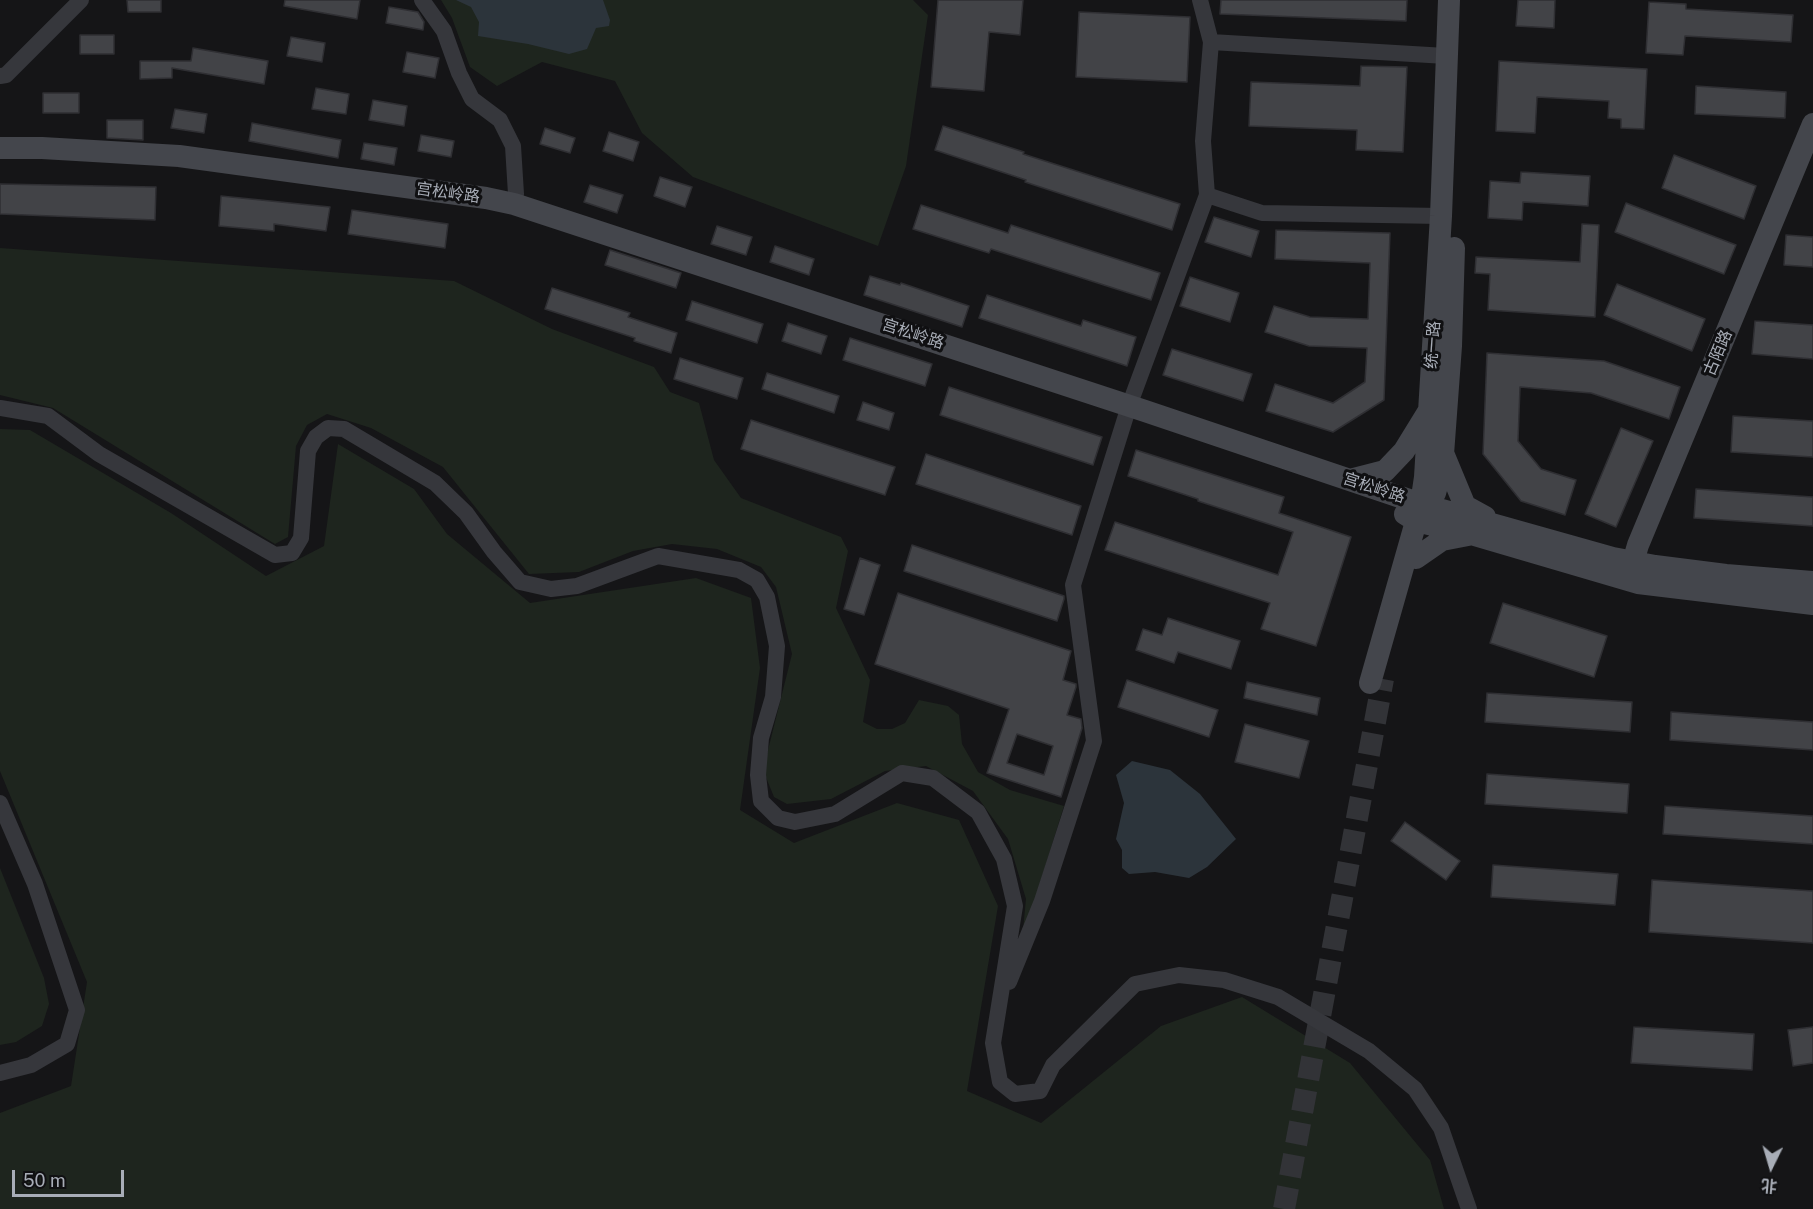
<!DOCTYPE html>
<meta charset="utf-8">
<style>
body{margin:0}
#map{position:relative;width:1813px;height:1209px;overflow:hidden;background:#151517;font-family:"Public Sans","Noto Sans SC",sans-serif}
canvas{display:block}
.north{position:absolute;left:1741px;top:1137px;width:60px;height:60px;-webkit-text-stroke:4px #101012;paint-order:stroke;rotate:185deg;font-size:16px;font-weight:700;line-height:24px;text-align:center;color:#a8adb7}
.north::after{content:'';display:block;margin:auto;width:21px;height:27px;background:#a8adb7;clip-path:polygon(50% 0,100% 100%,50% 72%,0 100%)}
.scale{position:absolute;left:12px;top:1170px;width:112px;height:27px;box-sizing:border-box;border:3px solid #a8adb7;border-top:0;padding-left:8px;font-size:18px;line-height:21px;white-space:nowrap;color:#a8adb7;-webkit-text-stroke:4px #101012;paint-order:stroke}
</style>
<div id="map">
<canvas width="1813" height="1209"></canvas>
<div class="north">北</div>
<div class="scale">50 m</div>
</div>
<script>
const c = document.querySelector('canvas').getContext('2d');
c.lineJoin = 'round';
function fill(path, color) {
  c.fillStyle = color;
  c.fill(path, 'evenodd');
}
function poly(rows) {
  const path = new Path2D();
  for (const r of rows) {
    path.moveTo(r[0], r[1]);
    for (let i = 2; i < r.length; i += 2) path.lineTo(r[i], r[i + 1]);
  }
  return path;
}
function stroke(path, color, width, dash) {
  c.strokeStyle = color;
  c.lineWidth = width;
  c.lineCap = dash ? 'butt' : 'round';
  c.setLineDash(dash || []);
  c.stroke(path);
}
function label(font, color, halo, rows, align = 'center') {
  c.font = font + ' "Public Sans","Noto Sans SC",sans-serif';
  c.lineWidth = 6;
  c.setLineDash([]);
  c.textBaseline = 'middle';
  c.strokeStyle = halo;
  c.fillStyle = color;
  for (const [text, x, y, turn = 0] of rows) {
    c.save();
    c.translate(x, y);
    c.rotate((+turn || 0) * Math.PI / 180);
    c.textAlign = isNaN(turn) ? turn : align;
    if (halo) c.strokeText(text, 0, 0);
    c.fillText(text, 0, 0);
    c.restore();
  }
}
fill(poly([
 [441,0,913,0,928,15,906,166,878,246,693,177,642,133,615,81,542,62,497,86,470,67,452,18],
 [0,248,454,281,552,329,654,367,670,392,699,403,714,460,741,498,841,537,848,551,836,608,870,680,863,722,877,729,892,729,905,723,919,700,948,706,959,715,962,744,978,772,1010,790,1064,806,1022,941,1026,899,1008,839,973,791,926,766,885,771,831,799,787,804,774,797,763,770,792,654,776,587,761,567,717,549,672,544,633,551,579,572,529,574,443,467,371,428,327,414,307,425,296,446,288,537,275,544,53,408,0,395],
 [0,429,30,430,171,513,266,576,324,546,338,444,414,489,447,534,530,603,696,578,751,598,760,668,740,810,794,843,897,803,959,820,998,906,967,1091,1041,1123,1161,1026,1242,997,1350,1063,1430,1160,1444,1209,0,1209,0,1113,71,1086,87,982,0,771],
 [0,868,44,978,49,1004,42,1026,16,1042,0,1045]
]), '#1e251e');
fill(poly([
 [456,0,603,0,610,20,609,26,596,28,587,49,569,54,528,44,478,36,479,22,471,7],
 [1132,761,1170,770,1200,794,1236,839,1207,867,1189,878,1155,872,1129,874,1122,868,1122,850,1116,839,1124,803,1116,775]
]), '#2c343b');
const building = poly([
 [127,0,161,0,161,12,128,12,127,0],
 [285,0,360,0,357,19,284,6,285,0],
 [938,0,1023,0,1020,35,989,32,984,91,931,87,938,0],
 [1221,0,1407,0,1406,21,1220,14,1221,0],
 [1518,0,1555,0,1554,28,1516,26,1518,0],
 [1649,2,1686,4,1686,9,1793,15,1791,42,1685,36,1683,55,1646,53,1649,2],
 [389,7,418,12,424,22,423,30,386,23,389,7],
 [1079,12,1190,17,1187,82,1076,77,1079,12],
 [80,35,114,35,114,54,80,54,80,35],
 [291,37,325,43,322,62,287,56,291,37],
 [193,48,268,61,264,84,172,68,172,78,140,79,140,61,191,61,193,48],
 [407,52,439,58,435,78,403,72,407,52],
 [1499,61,1647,69,1644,129,1621,128,1621,119,1608,118,1609,101,1537,97,1535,133,1496,131,1499,61],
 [1361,66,1407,67,1403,152,1356,150,1357,130,1249,126,1251,82,1360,86,1361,66],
 [1696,86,1786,92,1785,118,1695,114,1696,86],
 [316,88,349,94,346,114,312,109,316,88],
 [43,93,79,93,79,113,43,113,43,93],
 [373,100,407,106,404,126,369,120,373,100],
 [175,109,207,114,204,133,171,128,175,109],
 [107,120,143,120,143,140,107,138,107,120],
 [252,123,341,140,338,158,249,141,252,123],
 [943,126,1024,152,1023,154,1180,204,1172,230,1025,182,1026,180,935,150,943,126],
 [545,128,575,138,570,153,540,144,545,128],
 [609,132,639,142,633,161,603,151,609,132],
 [421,135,454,141,451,157,418,151,421,135],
 [364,143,397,148,394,165,361,159,364,143],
 [1674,155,1756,186,1744,219,1662,188,1674,155],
 [1521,172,1590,176,1588,206,1523,202,1522,220,1488,218,1490,181,1520,183,1521,172],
 [660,177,692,187,685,207,654,196,660,177],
 [0,184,156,187,155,220,0,214,0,184],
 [590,185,623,195,617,213,584,202,590,185],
 [221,196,330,207,326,231,274,224,274,231,219,226,221,196],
 [1626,203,1736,245,1724,274,1615,232,1626,203],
 [921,205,1008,233,1011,225,1160,273,1151,300,991,249,989,253,913,229,921,205],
 [352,210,448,224,445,248,348,234,352,210],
 [1214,217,1259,231,1251,257,1205,242,1214,217],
 [1582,224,1599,225,1595,317,1488,310,1490,274,1475,273,1476,257,1580,262,1582,224],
 [717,226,752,237,746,255,711,244,717,226],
 [1276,230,1390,233,1384,400,1333,432,1266,411,1275,384,1333,403,1365,382,1367,348,1309,346,1265,332,1274,306,1310,317,1368,319,1370,263,1275,259,1276,230],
 [1786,235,1813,237,1813,267,1784,265,1786,235],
 [775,246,814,259,809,275,770,262,775,246],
 [610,250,681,273,676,288,605,265,610,250],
 [870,276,900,285,901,283,969,306,962,327,864,295,870,276],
 [1190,277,1239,293,1230,322,1180,306,1190,277],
 [1617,284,1705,319,1692,351,1604,315,1617,284],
 [552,288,630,313,628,317,677,333,671,353,634,341,635,338,545,309,552,288],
 [987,295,1081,326,1083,320,1136,337,1127,366,979,318,987,295],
 [692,301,763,324,757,343,686,320,692,301],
 [1755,321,1813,325,1813,359,1752,354,1755,321],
 [788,323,827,336,821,354,782,341,788,323],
 [850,338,932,364,925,386,843,360,850,338],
 [1172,349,1252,374,1243,401,1163,375,1172,349],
 [1487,353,1604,361,1680,387,1669,419,1591,393,1520,387,1518,441,1541,469,1576,480,1565,515,1521,501,1483,454,1487,353],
 [680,358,743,378,737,399,674,379,680,358],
 [767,373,839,396,834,413,762,389,767,373],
 [949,387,1102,437,1093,465,940,415,949,387],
 [863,402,894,413,889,430,857,420,863,402],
 [1733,416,1813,421,1813,457,1731,452,1733,416],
 [751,420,895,467,885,495,741,449,751,420],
 [1621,428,1653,441,1616,527,1585,514,1621,428],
 [1136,450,1284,497,1279,513,1351,537,1316,646,1261,629,1270,603,1105,550,1115,522,1278,575,1293,532,1198,501,1198,499,1128,476,1136,450],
 [926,454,1081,506,1072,535,916,484,926,454],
 [1696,489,1813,497,1813,526,1694,518,1696,489],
 [912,545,1064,596,1064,599,1057,621,904,571,912,545],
 [860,558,880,565,864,615,844,609,860,558],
 [898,593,1071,651,1063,680,1076,684,1076,687,1067,715,1081,719,1082,728,1061,797,987,773,1009,709,875,664,898,593],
 [1017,734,1053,746,1044,775,1007,763,1017,734],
 [1503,603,1607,636,1594,677,1490,643,1503,603],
 [1168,618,1240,641,1231,669,1178,652,1174,663,1136,650,1143,629,1162,635,1168,618],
 [1127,680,1218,710,1209,737,1118,707,1127,680],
 [1247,682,1320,698,1317,715,1244,698,1247,682],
 [1487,693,1632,702,1630,732,1485,722,1487,693],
 [1671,712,1813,722,1813,750,1670,740,1671,712],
 [1245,724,1309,741,1299,778,1235,762,1245,724],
 [1487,774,1629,784,1627,813,1485,804,1487,774],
 [1665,806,1813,816,1813,844,1663,834,1665,806],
 [1405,822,1460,861,1446,880,1391,841,1405,822],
 [1493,865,1618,874,1615,905,1491,897,1493,865],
 [1652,880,1813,891,1813,943,1649,932,1652,880],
 [1634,1027,1754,1034,1752,1070,1631,1063,1634,1027],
 [1813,1027,1813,1063,1793,1066,1788,1030,1813,1027]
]);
fill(building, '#424347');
stroke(building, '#2f2f33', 1.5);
stroke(poly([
 [1284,1209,1383,679]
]), '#323337', 22, [22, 11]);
stroke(poly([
 [422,0,444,31,459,73,472,99,500,120,513,146,516,194,514,204],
 [1211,42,1446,56],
 [0,76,6,75,81,0],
 [1207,195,1262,213,1441,216],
 [0,408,48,416,99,454,275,555,292,553,301,538,308,451,316,437,328,428,344,429,435,483,466,513,494,552,520,582,551,589,577,586,658,556,739,570,757,580,767,597,777,646,773,697,761,738,758,775,761,801,778,818,795,822,835,814,902,773,933,778,978,812,1004,859,1015,906,993,1043,1000,1082,1015,1094,1040,1091,1053,1065,1135,984,1179,975,1224,980,1278,997,1369,1051,1415,1089,1441,1128,1469,1209],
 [0,803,35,884,77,1010,67,1044,31,1065,0,1073],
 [1009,982,1042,901,1094,741,1073,585,1129,406,1207,195,1203,141,1211,42,1200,0]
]), '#36373c', 16);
stroke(poly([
 [0,148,42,148,179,156,486,198,514,204,1145,411,1421,504,1613,558,1655,566,1726,575,1813,582],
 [1443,453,1465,506,1485,517],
 [1350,480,1385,471,1404,451,1428,412],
 [1435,493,1442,468,1451,346,1454,248],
 [1405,514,1416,521,1471,534,1638,583,1813,604],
 [1416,558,1442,540,1468,535],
 [1638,583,1633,562,1638,545,1813,124],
 [1370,683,1421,504,1425,477,1441,216,1449,0]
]), '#44464c', 22);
label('16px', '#a8adb7', '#101012', [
 ["宫松岭路",448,193,8],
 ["宫松岭路",913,334,18],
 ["统一路",1433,345,-86],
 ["古陌路",1718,353,-67],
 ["宫松岭路",1374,488,18]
]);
</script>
